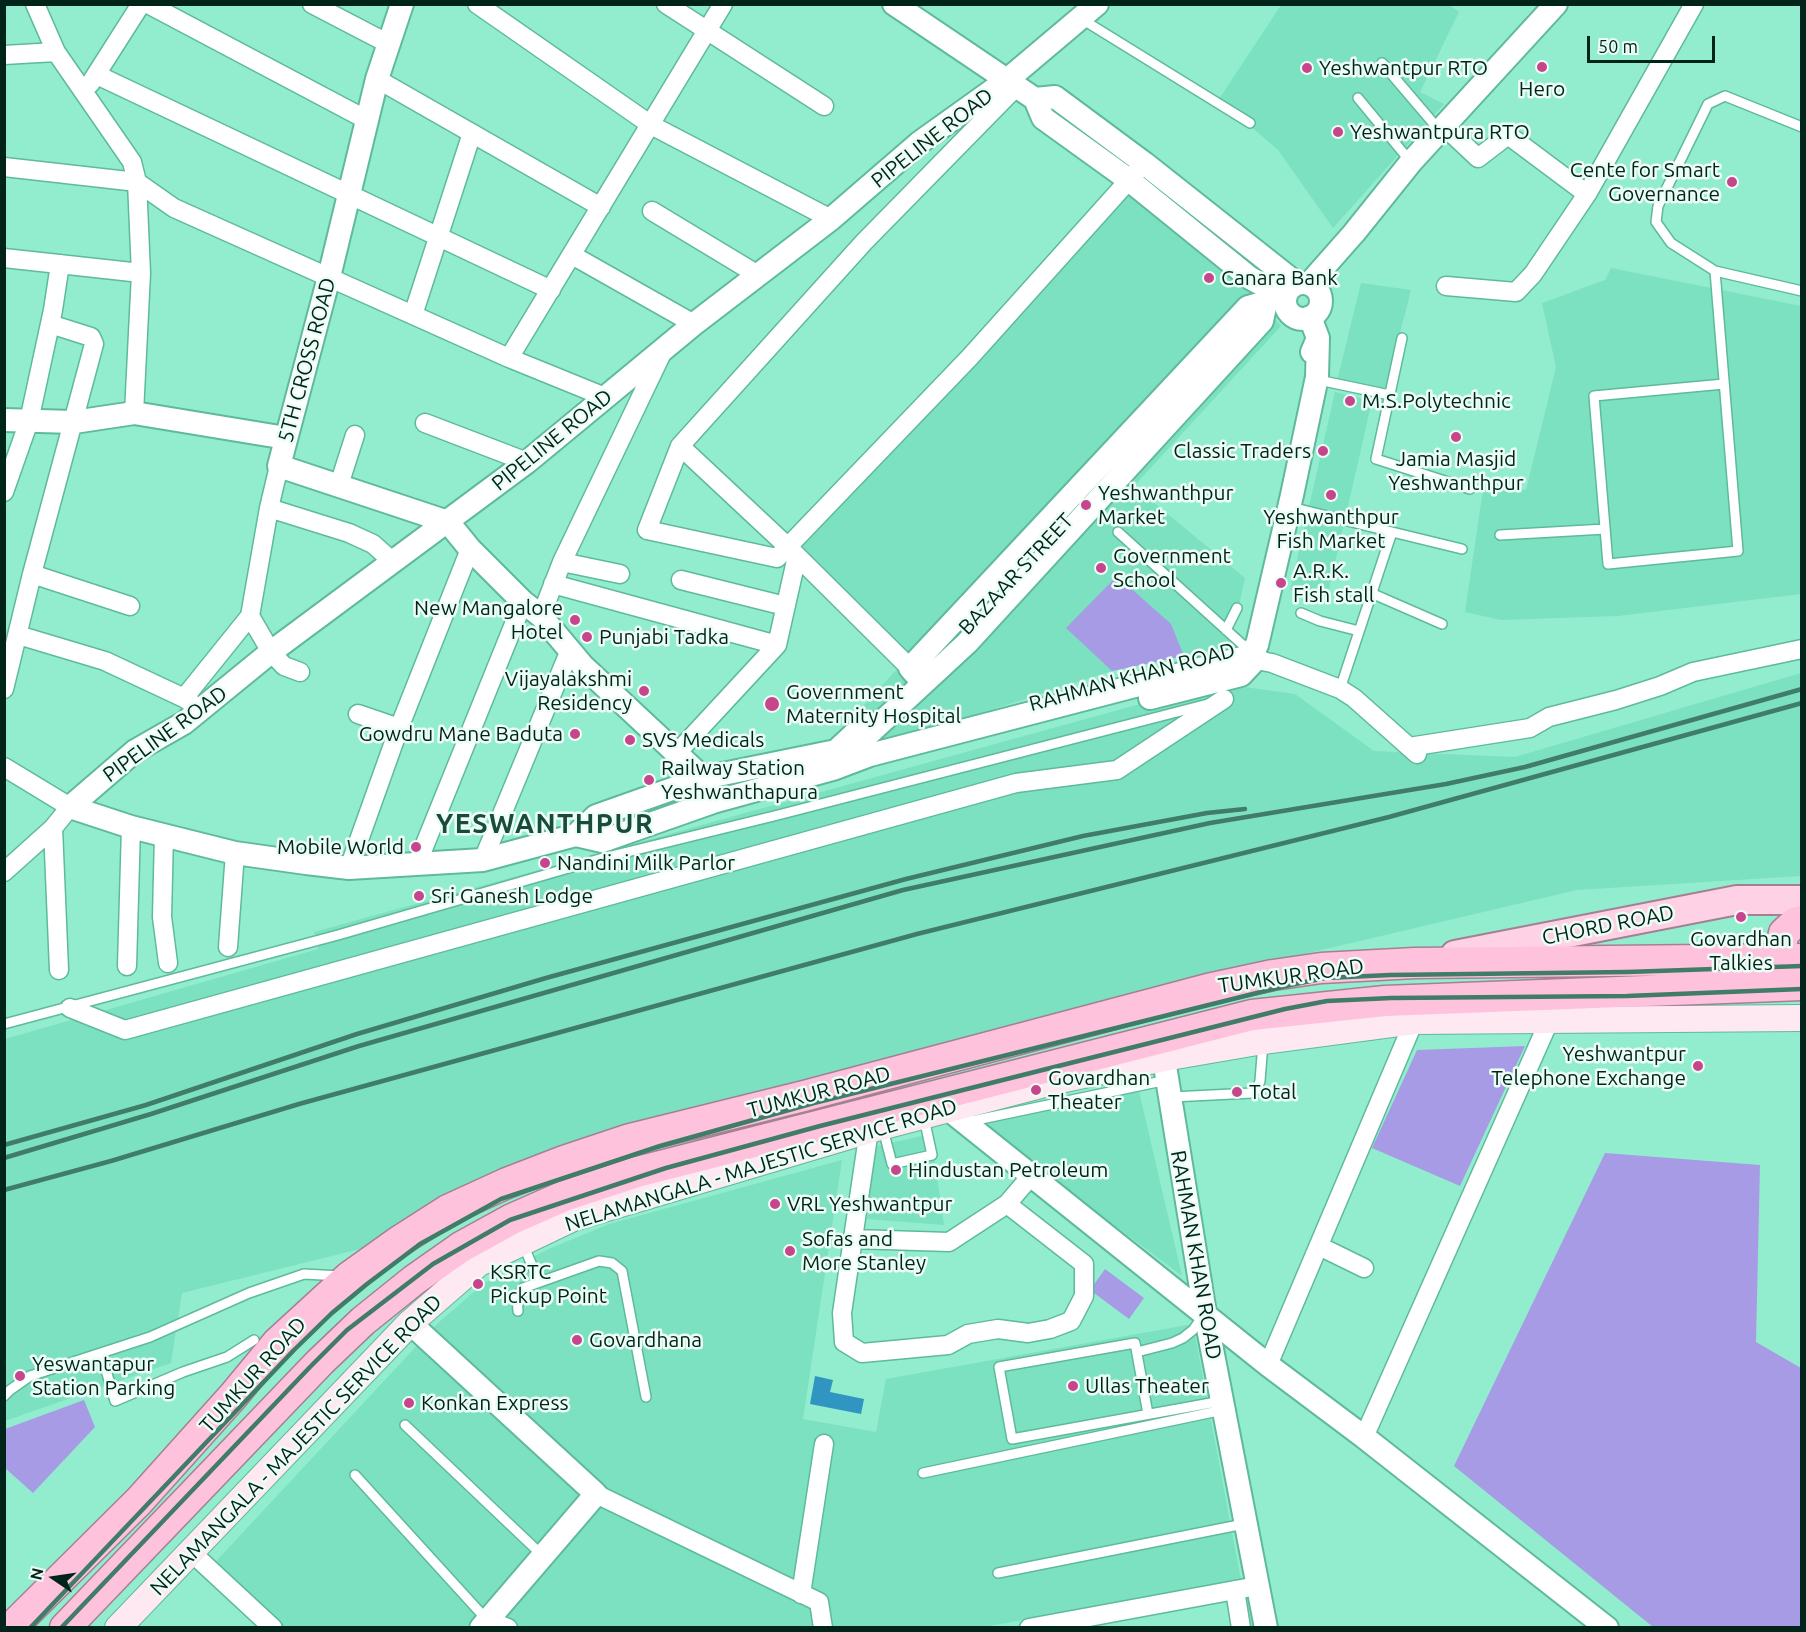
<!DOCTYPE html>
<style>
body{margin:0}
#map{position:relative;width:1806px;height:1632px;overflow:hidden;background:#92edce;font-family:Ubuntu,sans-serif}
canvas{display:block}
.frame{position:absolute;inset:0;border:6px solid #002419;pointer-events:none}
.north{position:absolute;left:24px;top:1548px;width:60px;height:60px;-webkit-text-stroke:4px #ecfdf6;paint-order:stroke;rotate:283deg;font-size:16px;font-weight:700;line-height:24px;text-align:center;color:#002419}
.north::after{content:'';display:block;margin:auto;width:21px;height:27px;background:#002419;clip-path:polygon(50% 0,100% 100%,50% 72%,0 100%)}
.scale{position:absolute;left:1587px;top:36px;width:128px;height:27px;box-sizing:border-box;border:3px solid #002419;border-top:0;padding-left:8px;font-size:18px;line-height:21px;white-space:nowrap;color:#002419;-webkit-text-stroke:4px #ecfdf6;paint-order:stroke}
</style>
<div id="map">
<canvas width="1806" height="1632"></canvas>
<div class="frame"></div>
<div class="north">N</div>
<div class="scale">50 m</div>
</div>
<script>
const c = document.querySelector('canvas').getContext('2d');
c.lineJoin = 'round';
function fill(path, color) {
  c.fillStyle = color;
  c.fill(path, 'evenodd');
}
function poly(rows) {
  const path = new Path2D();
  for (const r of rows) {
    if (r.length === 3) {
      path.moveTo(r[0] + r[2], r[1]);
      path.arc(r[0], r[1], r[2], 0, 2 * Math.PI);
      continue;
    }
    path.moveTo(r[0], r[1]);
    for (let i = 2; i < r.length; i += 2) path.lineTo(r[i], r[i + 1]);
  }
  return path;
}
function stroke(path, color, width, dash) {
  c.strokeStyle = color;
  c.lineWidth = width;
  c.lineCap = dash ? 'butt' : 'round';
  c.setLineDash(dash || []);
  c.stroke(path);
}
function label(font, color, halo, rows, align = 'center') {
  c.font = font + ' Ubuntu,sans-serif';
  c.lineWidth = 5;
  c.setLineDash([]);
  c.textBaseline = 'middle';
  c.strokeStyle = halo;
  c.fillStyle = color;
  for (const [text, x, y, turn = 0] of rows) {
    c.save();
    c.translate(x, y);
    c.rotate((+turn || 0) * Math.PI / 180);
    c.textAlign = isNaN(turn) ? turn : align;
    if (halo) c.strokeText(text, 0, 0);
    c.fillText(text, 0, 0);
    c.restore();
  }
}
fill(poly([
 [1448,4,1459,12,1420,92,1444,104,1333,228,1278,150,1219,99,1281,5],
 [1134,187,1254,294,1281,326,1134,486,1245,578,1230,646,1112,671,863,751,843,728,897,669,911,662,795,549],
 [1611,268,1801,306,1801,594,1618,616,1501,620,1465,612,1484,483,1526,490,1556,367,1542,303,1605,280],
 [1361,283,1411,290,1385,392,1337,381],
 [1335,392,1372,401,1327,598,1290,590],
 [1801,673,1801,876,1577,890,1134,994,586,1142,450,1192,364,1248,182,1293,171,1363,5,1421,5,1039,318,949,314,932,1216,683,1295,694,1374,751,1515,757],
 [1138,1087,1182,1276,969,1116],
 [931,1134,944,1225,867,1219,872,1147],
 [842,1160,803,1419,876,1432,886,1379,1193,1324,1241,1580,984,1627,265,1628,206,1572,438,1323,483,1284,544,1251,609,1224]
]), '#7be1c0');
fill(poly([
 [1117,576,1171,624,1184,656,1112,671,1066,628],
 [1525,1046,1460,1186,1372,1148,1417,1050],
 [1605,1153,1760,1165,1756,1342,1801,1368,1801,1627,1653,1627,1454,1466],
 [1105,1269,1144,1298,1129,1319,1090,1290],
 [84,1400,95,1427,33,1493,5,1468,5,1429]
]), '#a79be6');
fill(poly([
 [815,1376,833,1380,830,1392,864,1399,861,1414,810,1404]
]), '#3096c1');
const service = poly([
 [1080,18,1250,123],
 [1382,63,1440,131],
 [1358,98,1410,161],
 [1802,127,1725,96,1708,104,1658,206,1656,222,1671,243,1715,271,1802,291],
 [1715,271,1738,551,1608,564,1594,396,1724,384],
 [1402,338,1376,459,1470,489],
 [1328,382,1390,395],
 [1299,509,1392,532,1340,689],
 [1118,532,1244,646],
 [1392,532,1462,549],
 [1500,535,1605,529],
 [1371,593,1442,624],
 [1301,613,1320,621,1359,631],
 [1226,630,1237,608],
 [4,1024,338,935,603,858,778,815,1208,704],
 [1172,1097,1252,1093,1257,1089,1260,1081,1263,1043],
 [967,1122,1167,1080],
 [883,1129,892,1164,932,1155,924,1118],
 [523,1244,539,1282],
 [518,1311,517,1297,523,1288,599,1261,612,1263,622,1271,646,1397],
 [1137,1352,1172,1343,1183,1338,1193,1330,1203,1316],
 [101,1353,115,1401,183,1372,227,1357,254,1340],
 [4,1396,10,1390,30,1376,150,1337,249,1293,304,1274,340,1276],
 [1148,1414,1135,1343,999,1367,1012,1439,1222,1401],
 [405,1425,543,1556],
 [923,1473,1223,1410],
 [355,1475,487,1620],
 [998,1573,1244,1524]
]);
const minor = poly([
 [35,4,56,52,132,162,137,182,174,208,509,358,605,397],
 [148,4,367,120],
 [312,4,387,43],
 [477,4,651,125,831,219],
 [666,4,824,106],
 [4,55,56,52],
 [97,75,551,290],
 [377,79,601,207],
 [90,84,141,4],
 [1017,86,864,242,680,446,647,530,777,558,970,357,1138,170],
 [1444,126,1478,158,1508,135,1587,194],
 [4,167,137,182,141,273,134,413],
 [652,211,758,275],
 [572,255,694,324],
 [4,258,141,273],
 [1446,286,1516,292,1533,274,1587,194,1694,4],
 [413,315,472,133],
 [509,358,723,4],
 [425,423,527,462],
 [680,446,787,546,910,668],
 [339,485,355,435],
 [4,492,29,421,53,310,60,264],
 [269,508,349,533,373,544,392,561],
 [562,562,620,574],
 [32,574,130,606],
 [681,580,785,606],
 [553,584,777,645],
 [250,616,271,652,284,666,300,672],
 [541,616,562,562,662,353],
 [18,635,105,661,184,698,194,705],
 [1256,660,1272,663,1340,689,1354,698,1417,754],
 [4,689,32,574,94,344,91,337,50,324],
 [184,698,250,616,269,508,279,466],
 [358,714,399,728],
 [1409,747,1530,728,1549,717,1616,700,1660,686,1693,672,1802,649],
 [676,754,777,645,797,556],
 [4,767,70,807,53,828,4,872],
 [53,828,59,970],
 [164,834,162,917,168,963],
 [483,860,570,650],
 [417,864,523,602],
 [349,868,399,728,470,549],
 [228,947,235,853],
 [127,966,131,827],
 [70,1008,125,1030,1016,783,1117,770,1224,699],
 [869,1130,842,1313,844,1342,862,1353,948,1345,968,1334,998,1329,1028,1333,1050,1329,1071,1321,1084,1296,1084,1264,1007,1204],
 [854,1239,949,1242,1007,1204,1031,1176],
 [1319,1246,1364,1268],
 [1268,1365,1414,1021],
 [1364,1437,1550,1019],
 [596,1494,819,1602,823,1628],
 [190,1551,273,1628],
 [1235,1590,1241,1628],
 [801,1594,824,1444],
 [488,1620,508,1628],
 [1029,1628,1257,1586]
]);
const tertiary = poly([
 [402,4,377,79,329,277,279,466,448,522,470,549,523,602,541,616,583,666,703,778,713,802],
 [894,4,1035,99,1043,118,1129,180,1250,278,1285,297],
 [1035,99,1055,97,1144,163,1297,284],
 [1303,301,18],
 [1309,284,1354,233,1411,162,1556,4],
 [1310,317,1318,338,1312,352],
 [4,420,74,422,134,413,286,438],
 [1150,698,1241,675,1257,658],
 [860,742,967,643,1262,321,1266,302,1248,307,910,668,918,677],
 [70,807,131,827,235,853,306,863,349,868,483,860,576,835,602,841,713,802,833,769,870,755,1246,657,1257,645,1292,495,1317,377,1318,338],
 [70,807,135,751,184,723,271,652,527,462,694,324,831,219,919,143,1007,80,1097,4],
 [576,835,596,816,703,778,836,751,867,722],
 [1161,1041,1205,1313,1266,1628],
 [948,1109,1268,1365,1364,1437,1607,1628],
 [410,1323,596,1494,481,1628]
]);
const secondary = poly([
 [118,1628,410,1323,479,1263,573,1218,869,1130,1060,1080,1164,1058,1263,1041,1414,1021,1802,1018]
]);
const primary = poly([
 [1455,955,1737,900,1802,900]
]);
const trunk = poly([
 [1785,959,1781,946,1784,933,1795,923,1802,921],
 [11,1628,139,1501,234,1395,277,1343,349,1277,398,1242,448,1210,507,1183,564,1161,630,1139,804,1096,1208,989,1273,975,1321,968,1415,963,1802,959],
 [65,1628,320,1362,363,1321,414,1280,461,1247,512,1219,564,1196,637,1172,1252,1015,1385,1001,1802,985]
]);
stroke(service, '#5fba9d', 12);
stroke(minor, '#5fba9d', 21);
stroke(tertiary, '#5fba9d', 26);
stroke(secondary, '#5fba9d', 28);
stroke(primary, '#a48093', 32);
stroke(trunk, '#a48093', 33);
stroke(service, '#fff', 9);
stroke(minor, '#fff', 18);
stroke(tertiary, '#fff', 22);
stroke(secondary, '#fee8f2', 26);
stroke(primary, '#fed1e5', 28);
stroke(trunk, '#fec2dc', 30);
stroke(poly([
 [4,1145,146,1105,357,1034,546,978,906,879,1083,836,1207,813,1245,809],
 [4,1158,151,1114,359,1046,903,890,1210,823,1446,784,1525,767,1802,689],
 [4,1190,111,1161,299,1104,917,934,1389,817,1802,703],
 [30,1628,294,1350,332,1313,367,1284,420,1244,501,1199,660,1146,814,1103,1281,987,1325,978,1390,975,1627,972,1802,966],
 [61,1628,310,1367,347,1330,433,1264,510,1220,666,1168,820,1126,1285,1009,1327,1001,1391,998,1627,996,1802,989]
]), '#407c68', 4.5);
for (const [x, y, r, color] of [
 [1542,67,6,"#c7458c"],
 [1307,68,6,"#c7458c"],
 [1338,132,6,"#c7458c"],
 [1732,182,6,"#c7458c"],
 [1209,278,6,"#c7458c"],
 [1350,401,6,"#c7458c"],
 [1456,437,6,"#c7458c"],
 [1323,451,6,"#c7458c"],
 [1331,495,6,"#c7458c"],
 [1086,505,6,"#c7458c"],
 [1101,568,6,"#c7458c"],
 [1281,583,6,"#c7458c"],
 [575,620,6,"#c7458c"],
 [587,637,6,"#c7458c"],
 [644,691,6,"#c7458c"],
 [772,704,8,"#c7458c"],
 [575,734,6,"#c7458c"],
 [630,740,6,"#c7458c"],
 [649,780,6,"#c7458c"],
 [416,847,6,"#c7458c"],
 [545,863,6,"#c7458c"],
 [419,896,6,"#c7458c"],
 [1741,917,6,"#c7458c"],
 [1698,1066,6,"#c7458c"],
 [1036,1090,6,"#c7458c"],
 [1237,1092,6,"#c7458c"],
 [896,1170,6,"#c7458c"],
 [775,1204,6,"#c7458c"],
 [790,1251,6,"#c7458c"],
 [478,1284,6,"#c7458c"],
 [577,1340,6,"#c7458c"],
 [20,1376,6,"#c7458c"],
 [1073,1386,6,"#c7458c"],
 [409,1403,6,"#c7458c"]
]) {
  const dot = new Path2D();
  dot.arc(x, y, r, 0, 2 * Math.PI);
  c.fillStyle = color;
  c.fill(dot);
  stroke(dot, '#ecfdf6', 2);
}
label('21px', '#002419', '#ecfdf6', [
 ["Yeshwantpur RTO",1319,68],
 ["Hero",1542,89,"center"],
 ["Yeshwantpura RTO",1350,132],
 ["Cente for Smart",1720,170,"right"],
 ["Governance",1720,194,"right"],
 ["Canara Bank",1221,278],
 ["M.S.Polytechnic",1362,401],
 ["Classic Traders",1311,451,"right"],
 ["Jamia Masjid",1456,459,"center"],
 ["Yeshwanthpur",1456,483,"center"],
 ["Yeshwanthpur",1098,493],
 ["Market",1098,517],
 ["Yeshwanthpur",1331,517,"center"],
 ["Fish Market",1331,541,"center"],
 ["Government",1113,556],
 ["School",1113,580],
 ["A.R.K.",1293,571],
 ["Fish stall",1293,595],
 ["New Mangalore",563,608,"right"],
 ["Hotel",563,632,"right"],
 ["Punjabi Tadka",599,637],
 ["Vijayalakshmi",632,679,"right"],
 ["Residency",632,703,"right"],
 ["Government",786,692],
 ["Maternity Hospital",786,716],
 ["Gowdru Mane Baduta",563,734,"right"],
 ["SVS Medicals",642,740],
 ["Railway Station",661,768],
 ["Yeshwanthapura",661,792],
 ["Mobile World",404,847,"right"],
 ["Nandini Milk Parlor",557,863],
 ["Sri Ganesh Lodge",431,896],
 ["Govardhan",1741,939,"center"],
 ["Talkies",1741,963,"center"],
 ["Yeshwantpur",1686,1054,"right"],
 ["Telephone Exchange",1686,1078,"right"],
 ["Govardhan",1048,1078],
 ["Theater",1048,1102],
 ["Total",1249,1092],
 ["Hindustan Petroleum",908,1170],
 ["VRL Yeshwantpur",787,1204],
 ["Sofas and",802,1239],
 ["More Stanley",802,1263],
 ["KSRTC",490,1272],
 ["Pickup Point",490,1296],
 ["Govardhana",589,1340],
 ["Yeswantapur",32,1364],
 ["Station Parking",32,1388],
 ["Ullas Theater",1085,1386],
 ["Konkan Express",421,1403]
], 'left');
label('21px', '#002419', '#ecfdf6', [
 ["PIPELINE ROAD",932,138,-38],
 ["5TH CROSS ROAD",307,360,-75],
 ["PIPELINE ROAD",552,440,-39],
 ["BAZAAR STREET",1016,574,-47],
 ["RAHMAN KHAN ROAD",1132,677,-15],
 ["PIPELINE ROAD",165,734,-36],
 ["CHORD ROAD",1608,925,-11],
 ["TUMKUR ROAD",1291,976,-8],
 ["TUMKUR ROAD",819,1092,-15],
 ["NELAMANGALA - MAJESTIC SERVICE ROAD",761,1165,-17],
 ["RAHMAN KHAN ROAD",1196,1255,80],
 ["TUMKUR ROAD",253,1375,-48],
 ["NELAMANGALA - MAJESTIC SERVICE ROAD",296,1445,-46]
]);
c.letterSpacing = '1.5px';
label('bold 27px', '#194b3c', '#ecfdf6', [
 ["YESWANTHPUR",545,824]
]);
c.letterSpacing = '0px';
</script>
